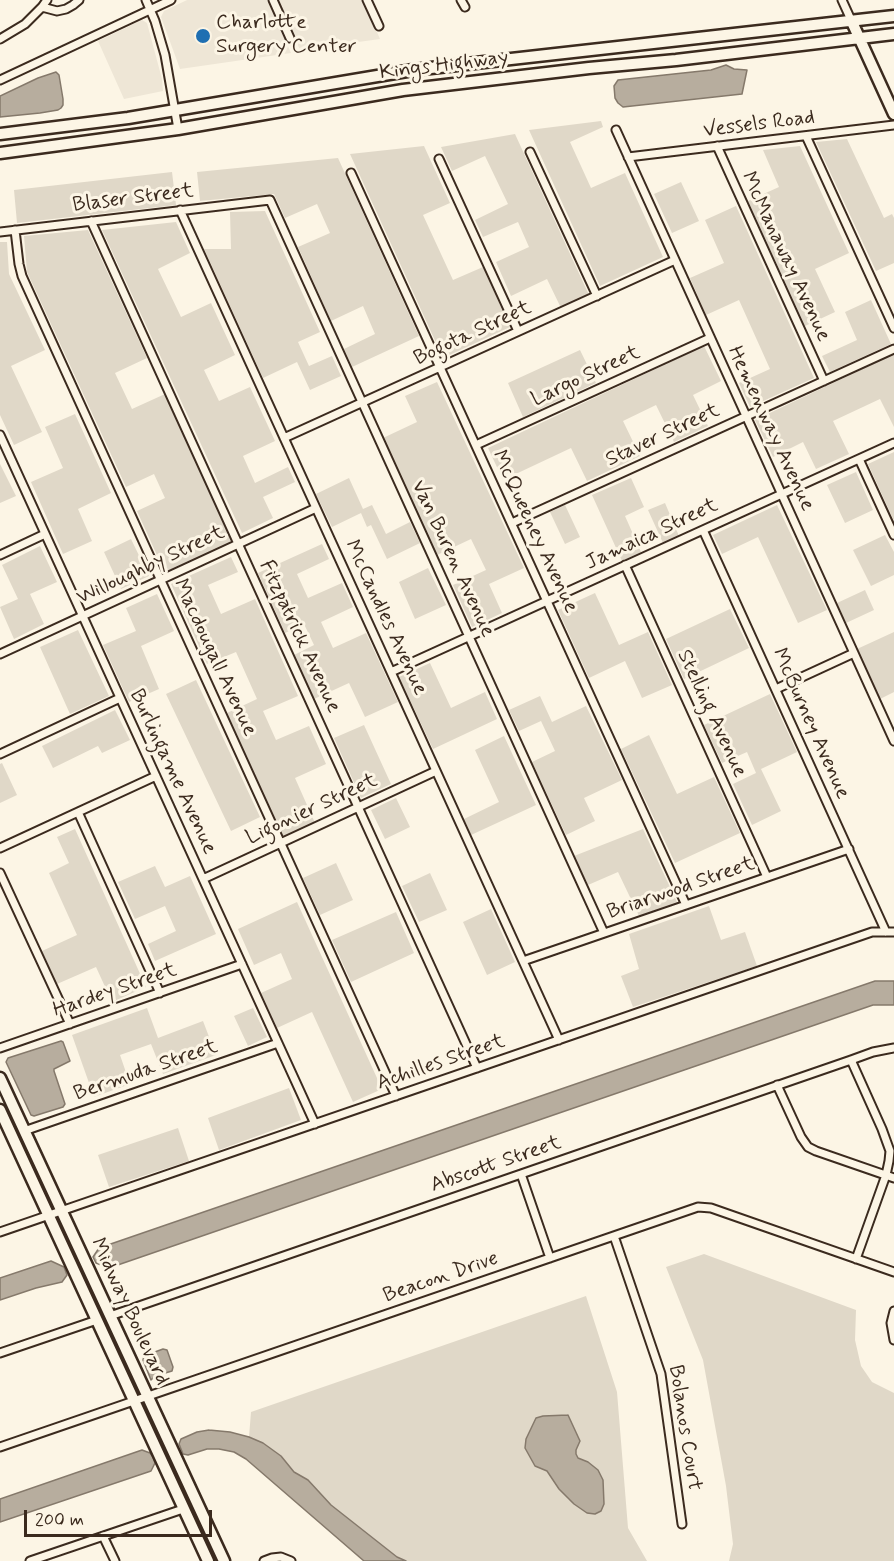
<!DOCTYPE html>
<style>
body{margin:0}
#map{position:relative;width:894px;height:1561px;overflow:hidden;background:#fcf5e5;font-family:Mynerve,sans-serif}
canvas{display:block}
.scale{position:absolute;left:24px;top:1510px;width:188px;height:27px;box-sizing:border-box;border:3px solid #3b2a1e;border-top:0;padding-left:8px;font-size:18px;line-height:21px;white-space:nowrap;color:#3b2a1e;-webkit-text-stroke:4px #fcf5e5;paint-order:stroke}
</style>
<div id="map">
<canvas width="894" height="1561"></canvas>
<div class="scale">200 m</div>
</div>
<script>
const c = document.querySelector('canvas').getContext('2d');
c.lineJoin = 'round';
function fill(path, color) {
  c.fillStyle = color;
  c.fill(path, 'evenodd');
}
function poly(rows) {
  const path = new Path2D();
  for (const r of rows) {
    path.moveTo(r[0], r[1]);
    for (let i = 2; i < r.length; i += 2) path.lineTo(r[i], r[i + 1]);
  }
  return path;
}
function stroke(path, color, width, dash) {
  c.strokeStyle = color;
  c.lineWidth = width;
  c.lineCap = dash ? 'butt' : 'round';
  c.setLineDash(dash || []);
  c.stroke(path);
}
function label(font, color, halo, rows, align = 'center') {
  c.font = font + ' Mynerve,sans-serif';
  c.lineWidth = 6;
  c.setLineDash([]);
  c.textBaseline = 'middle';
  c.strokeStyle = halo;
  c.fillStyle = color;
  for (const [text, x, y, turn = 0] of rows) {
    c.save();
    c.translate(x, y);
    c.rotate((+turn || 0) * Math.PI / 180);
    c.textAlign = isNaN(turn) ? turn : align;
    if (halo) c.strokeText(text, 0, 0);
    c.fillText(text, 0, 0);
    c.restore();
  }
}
fill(poly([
 [187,0,267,0,291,53,180,69,161,17,164,11],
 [278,0,363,0,380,39,300,50],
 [142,20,147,23,162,79,163,91,124,99,98,41]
]), '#eee6d6');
fill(poly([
 [601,121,603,127,570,142,591,188,625,173,663,257,600,286,529,130],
 [515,134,589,295,561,308,547,279,511,296,496,262,529,247,518,222,483,237,475,220,508,204,485,156,452,171,441,147],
 [847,139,884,218,892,214,894,218,894,263,876,271,816,142],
 [424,146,450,203,423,215,453,280,483,267,510,327,443,358,350,154],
 [800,146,849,253,815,269,835,312,805,326,748,201,779,187,763,150],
 [338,158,419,336,352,367,344,349,375,334,363,306,331,321,298,247,330,233,317,204,285,218,274,194,200,201,197,172],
 [172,172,176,205,17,223,14,190],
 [681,182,699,221,672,233,654,194],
 [736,206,814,378,750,407,739,383,770,369,739,300,706,315,690,278,724,263,705,220],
 [265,211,320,332,298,342,309,366,332,356,341,376,310,390,297,362,263,378,204,249,231,249,230,212],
 [176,222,190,253,158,269,181,317,211,303,235,355,204,370,219,401,250,387,275,441,243,456,255,483,288,467,295,482,263,497,273,518,242,533,102,230],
 [88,230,147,358,115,373,132,409,165,394,233,542,165,573,137,511,165,498,154,474,126,487,27,272,24,236],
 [0,242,7,242,9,274,45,350,11,366,42,432,14,445,0,415],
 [871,300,891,344,830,372,822,356,857,340,845,312],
 [704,346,721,381,693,395,708,426,674,442,656,405,623,421,640,456,587,481,571,448,503,480,488,448],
 [580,350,596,383,523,417,508,383],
 [894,354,894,427,880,399,833,421,849,454,816,469,803,442,773,457,755,420],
 [437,382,524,568,489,584,502,613,472,627,453,585,486,570,471,539,437,555,383,438,417,422,405,396],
 [75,414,111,493,78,509,92,541,63,554,31,482,63,468,45,427],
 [894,452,894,521,868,464],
 [0,464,16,496,0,503],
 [856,472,873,510,845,523,827,485],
 [349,478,363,509,372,505,386,534,410,522,420,543,387,559,371,525,367,527,361,513,332,527,316,494],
 [631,478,644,507,625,516,641,552,622,561,592,495],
 [665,503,679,536,663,543,648,510],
 [565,505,580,537,565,544,550,512],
 [777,505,827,610,798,623,758,537,722,554,713,535],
 [885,535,894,552,894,575,871,586,853,550],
 [131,539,149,576,121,589,104,552],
 [322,544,329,559,297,574,308,598,342,583,353,607,321,622,333,648,366,633,398,702,365,717,349,683,314,699,294,655,314,645,304,624,285,633,258,573],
 [40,546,57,582,30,594,44,624,14,639,0,607,18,599,2,565],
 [231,557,238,572,208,585,221,614,255,599,298,696,263,711,276,740,309,726,326,764,295,778,315,823,283,837,227,713,257,699,236,652,207,664,171,584],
 [428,568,446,605,415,619,399,582],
 [865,590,874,610,846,623,837,603],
 [595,593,619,645,648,632,672,685,642,698,625,661,589,678,558,610],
 [157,594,174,631,141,646,159,689,129,702,103,645,136,631,126,608],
 [730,609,749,648,684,679,666,639],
 [78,630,109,696,70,714,40,647],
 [894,632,894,692,880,699,857,649],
 [430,663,451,708,485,692,497,719,433,749,399,677],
 [196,680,260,817,231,831,166,694],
 [770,694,797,752,761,769,781,811,752,825,733,784,756,773,747,752,722,763,704,725],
 [540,696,552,722,586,706,622,780,584,798,595,821,566,835,532,762,555,751,541,721,519,731,509,710],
 [115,710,130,740,102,753,98,746,53,768,42,746],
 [364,725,391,784,361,798,334,738],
 [649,735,677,794,714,777,740,833,675,863,621,749],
 [504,736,536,805,471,835,464,819,499,802,475,750],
 [2,763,17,795,0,803,0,764],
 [396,798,410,827,385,839,371,810],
 [75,829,146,987,112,1002,96,967,57,984,42,951,77,935,49,873,69,863,57,837],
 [643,829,677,902,639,916,618,872,588,885,574,856],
 [336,863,353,900,320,915,303,878],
 [155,866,165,887,190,876,216,934,155,961,148,944,176,931,165,906,135,919,118,882],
 [430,873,447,910,419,922,402,886],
 [297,902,382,1089,353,1102,312,1012,277,1028,261,993,292,979,281,953,254,965,238,929],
 [709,906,721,940,745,932,757,966,633,1007,621,976,639,969,629,934],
 [491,909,515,962,487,975,463,922],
 [396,912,414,953,351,982,332,940],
 [147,1008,158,1038,203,1021,216,1055,163,1074,151,1044,120,1055,130,1084,94,1097,72,1035],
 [253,1008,267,1037,248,1046,234,1016],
 [289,1088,301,1120,219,1150,208,1118],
 [178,1128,189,1161,109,1187,98,1155],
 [704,1254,856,1310,855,1340,861,1366,872,1382,894,1393,894,1561,729,1561,733,1544,726,1486,703,1360,666,1267],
 [586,1296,617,1392,628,1528,647,1561,406,1561,397,1557,331,1505,308,1480,294,1472,280,1456,263,1443,249,1437,251,1412]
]), '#e0d8c8');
const water = poly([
 [726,65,734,69,747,70,742,94,623,107,618,103,615,98,614,86,618,80,711,70,726,65],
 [56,72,59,75,63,99,63,105,61,108,58,110,40,113,0,117,0,96,38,78,56,72],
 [875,981,894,981,894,1005,873,1005,109,1268,96,1263,93,1257,99,1248,875,981],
 [61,1041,63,1042,70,1061,54,1069,54,1071,65,1104,63,1107,34,1116,31,1115,6,1062,8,1058,61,1041],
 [51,1261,64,1267,67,1275,62,1282,36,1288,0,1300,0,1278,51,1261],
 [163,1349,167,1350,173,1367,172,1371,155,1376,151,1380,143,1360,144,1356,163,1349],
 [568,1415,580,1441,576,1450,576,1454,578,1458,588,1462,598,1470,603,1480,604,1504,601,1511,595,1514,587,1513,574,1504,559,1489,547,1471,535,1466,525,1448,526,1439,536,1418,543,1416,568,1415],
 [209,1430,230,1432,249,1437,263,1443,281,1456,294,1472,308,1480,331,1505,397,1557,406,1561,364,1561,246,1459,234,1452,219,1449,207,1449,188,1455,183,1454,179,1444,181,1439,197,1432,209,1430],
 [142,1450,150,1453,153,1457,155,1463,151,1471,0,1522,0,1499,142,1450]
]);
fill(water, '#b7ad9e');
stroke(water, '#85796b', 1.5);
const street = poly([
 [146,0,155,21,165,55,178,129],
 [273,0,290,38],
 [367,0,379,26],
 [461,0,465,7],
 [842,0,852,22],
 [42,7,57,11,66,9,73,5,79,0],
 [0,39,25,24,42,7,47,0],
 [0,80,171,0],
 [616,130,894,741],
 [806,136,894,328],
 [717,146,824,381],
 [530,152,597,296],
 [628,157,894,125],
 [439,159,518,331],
 [351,173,686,905],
 [180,210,559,1040],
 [91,221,477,1068],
 [15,230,19,264,22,276,396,1096],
 [0,232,270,200,604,933],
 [0,435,315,1124],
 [284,438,675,260],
 [476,445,710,338],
 [859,459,894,535],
 [512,523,894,349],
 [703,530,886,932],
 [0,555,45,534],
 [625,565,767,877],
 [0,654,316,508],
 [391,672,894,443],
 [776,689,854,653],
 [0,754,120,698],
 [78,812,160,993],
 [0,848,156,776],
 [0,873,70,1024],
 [203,879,436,771],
 [523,961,849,849],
 [0,1048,242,964],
 [851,1060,882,1129,890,1151,889,1161,886,1175,856,1259],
 [777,1085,801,1137,808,1147,816,1151,894,1178],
 [24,1131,278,1043],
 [521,1174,550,1258],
 [0,1232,872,932,894,932],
 [614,1236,661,1374,682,1524],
 [894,1311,891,1323,894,1340],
 [110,1316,851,1060,873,1052,894,1048],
 [0,1353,97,1320],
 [0,1447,698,1207,711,1208,894,1272],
 [103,1536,115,1561],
 [30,1561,183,1509],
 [264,1561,272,1558,281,1557,291,1561]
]);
const secondary = poly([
 [852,22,894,114],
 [0,134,128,118,413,70,894,16],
 [0,153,178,129,403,90,589,68,676,60,894,34],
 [0,1078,224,1561],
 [0,1110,208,1561]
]);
stroke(street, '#3b2a1e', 11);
stroke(secondary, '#3b2a1e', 15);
stroke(street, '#fcf5e5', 7);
stroke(secondary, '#fcf5e5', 10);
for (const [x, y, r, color] of [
 [203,36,8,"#1f6fb2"]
]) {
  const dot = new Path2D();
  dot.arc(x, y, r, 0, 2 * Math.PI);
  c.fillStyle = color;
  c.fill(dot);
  stroke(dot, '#fcf5e5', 2);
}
label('21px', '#3b2a1e', '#fcf5e5', [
 ["Charlotte",216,24],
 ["Surgery Center",216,48]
], 'left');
label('21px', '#3b2a1e', '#fcf5e5', [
 ["Kings Highway",444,66,-7],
 ["Vessels Road",759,125,-7],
 ["Blaser Street",133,199,-7],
 ["McManaway Avenue",785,257,65],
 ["Bogota Street",473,334,-25],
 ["Largo Street",586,377,-25],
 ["Hemenway Avenue",770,429,65],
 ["Staver Street",663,436,-25],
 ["McQueeney Avenue",534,532,65],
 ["Jamaica Street",652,535,-25],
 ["Van Buren Avenue",452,559,65],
 ["Willoughby Street",151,566,-25],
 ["McCandles Avenue",385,618,65],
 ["Fitzpatrick Avenue",299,637,65],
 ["Macdougall Avenue",214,658,65],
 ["Stelling Avenue",711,714,65],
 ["McBurney Avenue",810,724,66],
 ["Burlingame Avenue",172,772,65],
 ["Ligonier Street",312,810,-25],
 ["Briarwood Street",681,889,-19],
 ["Hardey Street",115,991,-19],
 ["Achilles Street",441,1063,-19],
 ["Bermuda Street",146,1071,-19],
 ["Abscott Street",496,1165,-19],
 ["Beacon Drive",441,1278,-19],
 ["Midway Boulevard",129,1312,65],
 ["Bolanos Court",684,1428,81]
]);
</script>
